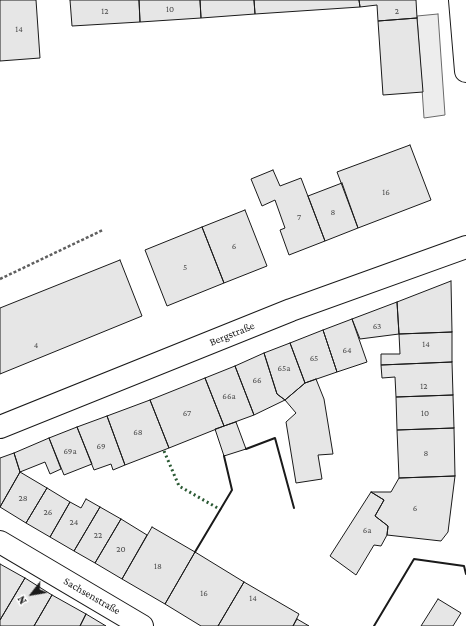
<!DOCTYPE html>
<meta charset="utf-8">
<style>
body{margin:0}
#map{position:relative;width:466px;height:626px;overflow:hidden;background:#fff;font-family:"Crimson Pro",serif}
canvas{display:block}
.north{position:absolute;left:12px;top:574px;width:40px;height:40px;-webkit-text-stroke:3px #fff;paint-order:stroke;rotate:239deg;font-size:11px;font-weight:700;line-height:16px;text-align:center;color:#1a1a1a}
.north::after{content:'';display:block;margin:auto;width:14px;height:18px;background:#1a1a1a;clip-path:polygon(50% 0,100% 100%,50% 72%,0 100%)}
</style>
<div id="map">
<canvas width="466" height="626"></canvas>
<div class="north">N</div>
</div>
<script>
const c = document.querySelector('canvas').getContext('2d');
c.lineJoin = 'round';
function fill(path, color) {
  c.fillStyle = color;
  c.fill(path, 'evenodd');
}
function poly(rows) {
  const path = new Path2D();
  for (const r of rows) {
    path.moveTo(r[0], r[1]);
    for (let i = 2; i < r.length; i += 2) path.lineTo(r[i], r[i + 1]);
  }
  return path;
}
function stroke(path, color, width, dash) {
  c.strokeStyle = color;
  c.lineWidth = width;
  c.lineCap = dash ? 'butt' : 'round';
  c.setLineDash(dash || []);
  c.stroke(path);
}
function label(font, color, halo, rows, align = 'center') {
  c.font = font + ' "Crimson Pro",serif';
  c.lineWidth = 3;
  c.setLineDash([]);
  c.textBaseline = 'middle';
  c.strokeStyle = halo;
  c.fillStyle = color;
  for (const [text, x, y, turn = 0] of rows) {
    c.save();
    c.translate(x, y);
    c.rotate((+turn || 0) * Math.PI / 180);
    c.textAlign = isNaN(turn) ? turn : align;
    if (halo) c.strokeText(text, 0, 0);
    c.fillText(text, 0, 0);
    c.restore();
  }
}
const built = poly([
 [438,14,445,115,424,118,417,16,438,14]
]);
fill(built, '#ededed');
stroke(built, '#6a6a6a', 1);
const building = poly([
 [0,0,36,0,40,58,0,61,0,0],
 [70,0,139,0,140,22,72,26,70,0],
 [139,0,200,0,201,18,140,22,139,0],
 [200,0,254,0,255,14,201,18,200,0],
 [254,0,359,0,360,7,255,14,254,0],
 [359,0,416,0,417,18,378,21,377,5,360,7,359,0],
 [417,18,423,92,383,95,378,21,417,18],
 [410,145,431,200,358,228,337,172,410,145],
 [273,170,280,186,301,178,325,241,289,255,280,230,285,228,275,200,262,206,251,179,273,170],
 [342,183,358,228,325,241,308,196,342,183],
 [245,210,267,266,224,283,202,227,245,210],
 [202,227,224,283,167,306,145,250,202,227],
 [120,260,142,316,0,374,0,308,120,260],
 [451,281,452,332,399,334,397,302,451,281],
 [397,302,399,334,360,339,352,319,397,302],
 [352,319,367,362,337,372,323,330,352,319],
 [323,330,337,372,305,383,290,343,323,330],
 [452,332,452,362,381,365,381,354,400,354,399,334,452,332],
 [290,343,305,383,285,400,277,394,264,353,290,343],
 [264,353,277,394,285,400,254,415,235,366,264,353],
 [452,362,453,395,396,397,395,377,382,378,381,365,452,362],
 [235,366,254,415,224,426,205,378,235,366],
 [205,378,224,426,169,448,150,400,205,378],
 [316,379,324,399,333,454,318,455,322,479,296,483,286,422,296,413,285,400,305,383,316,379],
 [453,395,454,428,397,430,396,397,453,395],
 [150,400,169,448,125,465,107,416,150,400],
 [107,416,125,465,113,470,111,464,94,470,77,427,107,416],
 [236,422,246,449,224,456,215,429,236,422],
 [77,427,92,464,64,475,49,438,77,427],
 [454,428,455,476,399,478,397,430,454,428],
 [49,438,61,469,50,474,45,462,20,472,14,453,49,438],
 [14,453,20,472,0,507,0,458,14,453],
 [20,472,47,488,26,523,0,507,20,472],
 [455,476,448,532,441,541,387,535,388,526,375,516,384,500,371,492,391,492,399,478,455,476],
 [47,488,70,502,50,537,26,523,47,488],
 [371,492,384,500,375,516,388,526,387,535,381,546,374,545,356,575,330,556,371,492],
 [86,499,100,507,74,551,50,537,70,502,81,508,86,499],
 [100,507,121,519,95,563,74,551,100,507],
 [121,519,147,535,122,579,95,563,121,519],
 [152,527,195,552,165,604,122,579,152,527],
 [195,552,244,582,218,626,201,626,165,604,195,552],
 [0,564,25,578,0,620,0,564],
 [25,578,52,595,34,626,0,626,0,620,25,578],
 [244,582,299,614,293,626,218,626,244,582],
 [52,595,86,614,80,626,34,626,52,595],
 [438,599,461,613,453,626,421,626,438,599],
 [86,614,106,626,80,626,86,614],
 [297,619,309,626,293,626,297,619]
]);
fill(building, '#e6e6e6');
stroke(building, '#1a1a1a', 1);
const street = poly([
 [460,0,466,71],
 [0,427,291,310,466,247],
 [0,542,142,626]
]);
stroke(street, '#1a1a1a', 24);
stroke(poly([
 [0,279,103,230]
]), '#5f5f5f', 2.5, [3, 2]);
stroke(street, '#fff', 22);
stroke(poly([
 [164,451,179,486,221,510]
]), '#2b5a34', 3, [2, 3]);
stroke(poly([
 [246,449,275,438,294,508],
 [195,552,232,490,224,456],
 [374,626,414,559,464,566,466,574]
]), '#1a1a1a', 2);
label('9px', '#4d4d4d', null, [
 ["10",170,9],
 ["12",105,11],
 ["2",397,11],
 ["14",19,29],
 ["16",386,192],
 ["8",333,212],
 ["7",299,217],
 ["6",234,246],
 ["5",185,267],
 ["63",377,326],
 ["14",426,344],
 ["4",36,345],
 ["64",347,350],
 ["65",314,358],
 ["65a",284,368],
 ["66",257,380],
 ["12",424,386],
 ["66a",229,396],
 ["67",187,413],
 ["10",425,413],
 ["68",138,432],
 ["69",101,446],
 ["69a",70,451],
 ["8",426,453],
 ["28",23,498],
 ["6",415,508],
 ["26",48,512],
 ["24",74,522],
 ["6a",367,530],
 ["22",98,535],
 ["20",121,549],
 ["18",158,566],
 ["16",204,593],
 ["14",253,598]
]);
label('11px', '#1a1a1a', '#fff', [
 ["Bergstraße",232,334,-22],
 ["Sachsenstraße",92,596,30]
]);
</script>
